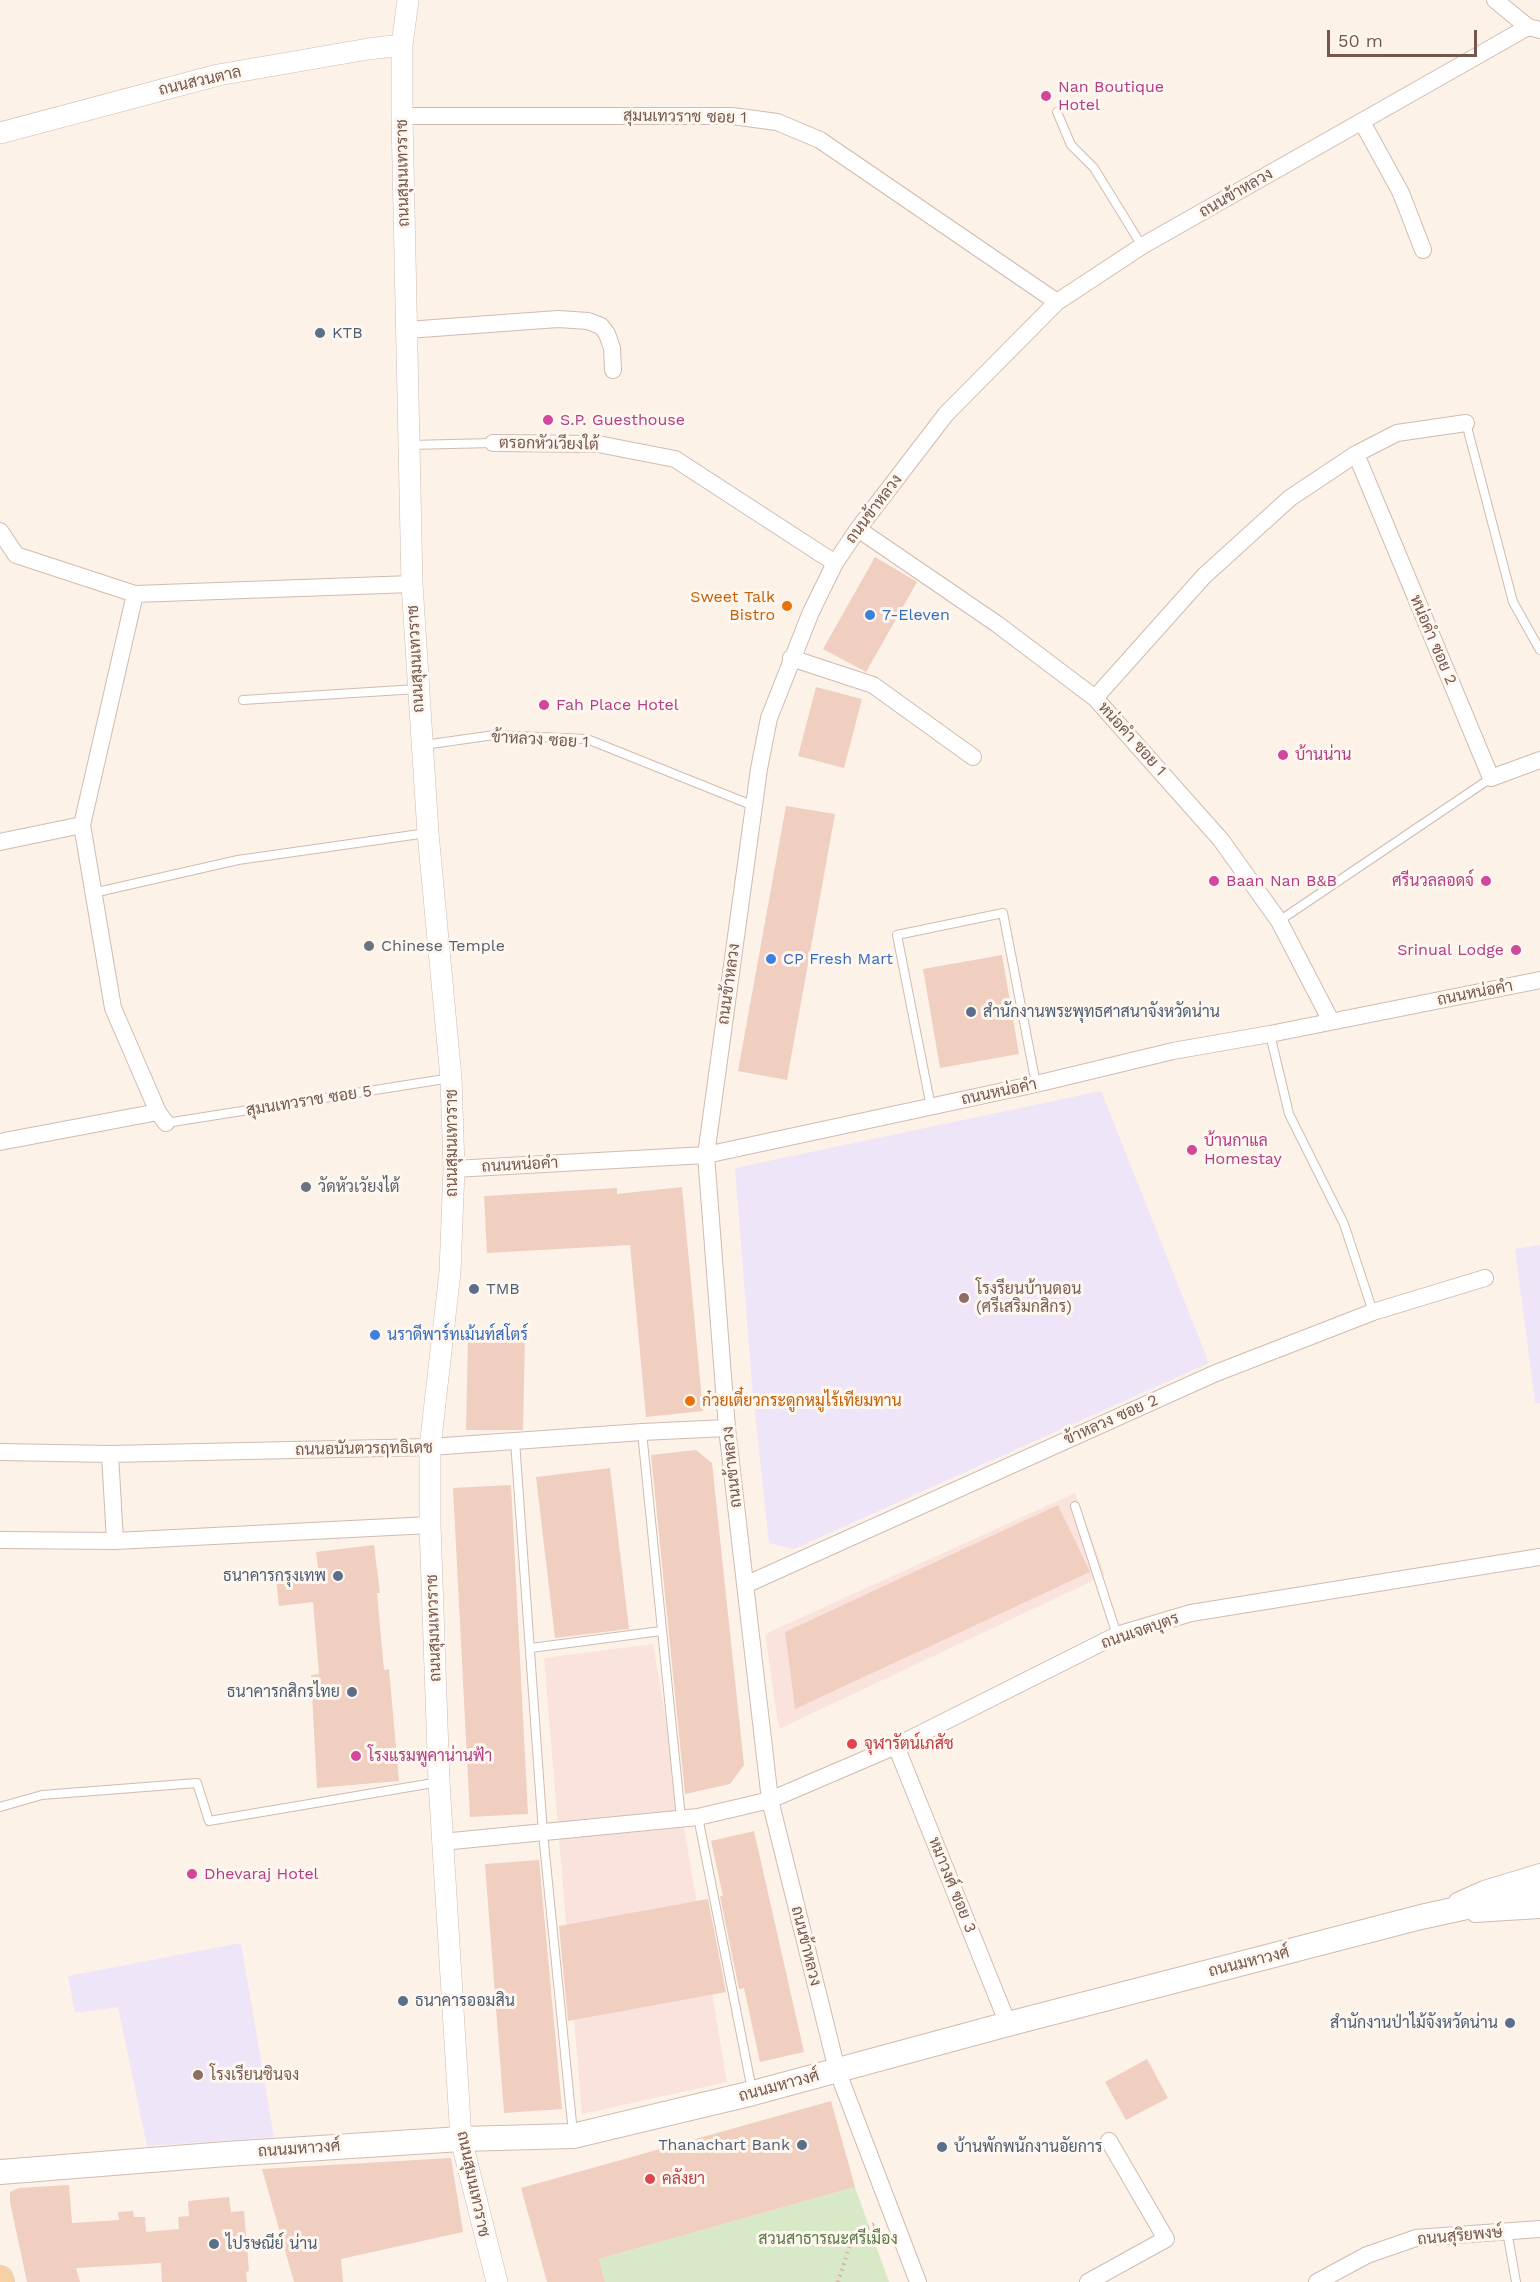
<!DOCTYPE html>
<meta charset="utf-8">
<style>
body{margin:0}
#map{position:relative;width:1540px;height:2282px;overflow:hidden;background:#fcf2e8;font-family:"Work Sans",sans-serif}
canvas{display:block}
.scale{position:absolute;left:1327px;top:30px;width:150px;height:27px;box-sizing:border-box;border:3px solid #75574d;border-top:0;padding-left:8px;font-size:18px;line-height:21px;white-space:nowrap;color:#75574d;-webkit-text-stroke:4px #fef7ef;paint-order:stroke}
</style>
<div id="map">
<canvas width="1540" height="2282"></canvas>
<div class="scale">50 m</div>
</div>
<script>
const c = document.querySelector('canvas').getContext('2d');
c.lineJoin = 'round';
function fill(path, color) {
  c.fillStyle = color;
  c.fill(path, 'evenodd');
}
function poly(rows) {
  const path = new Path2D();
  for (const r of rows) {
    path.moveTo(r[0], r[1]);
    for (let i = 2; i < r.length; i += 2) path.lineTo(r[i], r[i + 1]);
  }
  return path;
}
function stroke(path, color, width, dash) {
  c.strokeStyle = color;
  c.lineWidth = width;
  c.lineCap = dash ? 'butt' : 'round';
  c.setLineDash(dash || []);
  c.stroke(path);
}
function label(font, color, halo, rows, align = 'center') {
  c.font = font + ' "Work Sans",Sarabun,sans-serif';
  c.lineWidth = 6;
  c.setLineDash([]);
  c.textBaseline = 'middle';
  c.strokeStyle = halo;
  c.fillStyle = color;
  for (const [text, x, y, turn = 0] of rows) {
    c.save();
    c.translate(x, y);
    c.rotate((+turn || 0) * Math.PI / 180);
    c.textAlign = isNaN(turn) ? turn : align;
    if (halo) c.strokeText(text, 0, 0);
    c.fillText(text, 0, 0);
    c.restore();
  }
}
fill(poly([
 [1075,1493,1105,1575,779,1729,765,1634],
 [653,1644,727,2082,582,2114,544,1658]
]), '#fbe3dd');
fill(poly([
 [1101,1091,1209,1363,794,1549,769,1543,752,1385,735,1168],
 [1540,1245,1540,1403,1535,1403,1515,1249],
 [241,1943,274,2137,147,2146,118,2007,75,2013,68,1976]
]), '#efe5f8');
fill(poly([
 [855,2187,889,2282,605,2282,599,2259]
]), '#d8e9c7');
fill(poly([
 [875,557,917,582,866,672,823,649],
 [816,687,862,699,844,768,798,756],
 [786,806,835,814,787,1080,738,1071],
 [1002,955,1019,1054,940,1068,923,969],
 [682,1187,703,1411,646,1417,630,1245,487,1253,484,1196,617,1188,617,1194],
 [468,1336,525,1337,523,1430,466,1430],
 [696,1450,712,1463,744,1765,730,1784,685,1794,651,1455],
 [610,1468,629,1629,555,1638,536,1477],
 [511,1485,528,1814,470,1817,453,1488],
 [1058,1505,1090,1572,795,1709,785,1632],
 [374,1545,380,1593,377,1593,384,1670,389,1669,399,1781,317,1788,311,1675,319,1674,313,1602,279,1606,276,1579,319,1574,316,1552],
 [754,1831,804,2052,760,2062,744,1988,739,1989,720,1896,723,1896,711,1841],
 [539,1860,562,2109,504,2113,485,1864],
 [708,1899,726,1992,568,2021,559,1926],
 [1147,2059,1168,2098,1126,2120,1105,2082],
 [831,2101,855,2187,599,2259,605,2282,547,2282,521,2188],
 [451,2158,463,2232,341,2259,343,2282,294,2282,262,2169],
 [69,2185,72,2223,119,2220,118,2212,133,2211,134,2217,145,2217,146,2232,179,2229,178,2217,189,2216,188,2201,229,2197,231,2212,244,2211,249,2271,246,2272,247,2282,162,2282,161,2263,76,2268,80,2282,27,2282,10,2202,10,2192,19,2188]
]), '#f0cfc1');
const service = poly([
 [1057,112,1071,145,1094,168,1142,246],
 [1466,423,1513,602,1540,650],
 [410,445,493,443],
 [243,700,417,689],
 [424,745,494,735,587,739,754,806],
 [93,893,238,860,427,833],
 [1279,921,1491,778],
 [1270,1034,1289,1114,1344,1224,1373,1312],
 [931,1107,897,935,1003,913,1036,1084],
 [166,1123,451,1078],
 [642,1432,681,1818],
 [515,1441,543,1833,573,2133],
 [1075,1506,1117,1635],
 [531,1648,661,1631],
 [0,1807,42,1795,197,1783,209,1821,439,1782],
 [698,1817,752,2090],
 [1507,2231,1516,2282]
]);
const minor = poly([
 [1495,0,1528,27,1540,30],
 [402,116,732,116,777,122,820,140,1057,302],
 [1362,122,1401,193,1423,250],
 [407,330,558,319,588,321,601,326,607,334,612,348,613,370],
 [493,443,598,444,675,459,835,563],
 [1356,454,1491,778,1540,760],
 [858,529,997,624,1095,698,1221,840,1279,921,1331,1021],
 [0,531,16,555,135,594,82,825,113,1008,158,1112,166,1123],
 [135,594,412,584],
 [791,658,873,685,973,757],
 [1095,698,1204,576,1290,498,1356,454,1397,433,1466,423],
 [0,842,82,825],
 [0,1142,158,1112],
 [454,1169,706,1155,1036,1084,1173,1051,1270,1034,1540,980],
 [0,1452,110,1454,430,1447,642,1432,727,1428],
 [110,1454,115,1541],
 [0,1540,115,1541,430,1525],
 [745,1585,1216,1373,1373,1312,1485,1278],
 [896,1746,1008,2024],
 [442,1842,698,1817,770,1800,896,1746,1117,1635,1191,1613,1540,1557],
 [1457,1901,1484,1889,1540,1872],
 [1475,1914,1540,1910],
 [918,2282,837,2070,770,1800,727,1428,706,1155,759,769,769,718,811,612,835,563,858,529,946,414,1057,302,1142,246,1528,27],
 [1088,2282,1166,2239,1109,2141],
 [1317,2282,1367,2255,1416,2238,1540,2229]
]);
const tertiary = poly([
 [408,0,402,45,402,116,412,584,428,833,451,1078,454,1169,450,1272,430,1447,430,1525,439,1782,461,2139,497,2282],
 [0,133,218,75,368,49,402,45]
]);
const secondary = poly([
 [0,2172,226,2154,461,2139,573,2136,753,2093,1008,2024,1421,1917,1540,1891]
]);
const primary = poly([
 [0,2279,1,2282]
]);
stroke(service, '#cfbbb1', 10);
stroke(minor, '#cfbbb1', 18);
stroke(tertiary, '#cfbbb1', 22);
stroke(secondary, '#d2bbaf', 26);
stroke(primary, '#d8d0cd', 28);
stroke(poly([
 [838,2282,854,2233,877,2223]
]), '#d5b2a4', 4, [1.5, 4.5]);
stroke(service, '#fff', 8);
stroke(minor, '#fff', 16);
stroke(tertiary, '#fff', 21);
stroke(secondary, '#fff', 24);
stroke(primary, '#f7d0a4', 27);
for (const [x, y, r, color] of [
 [1046,96,6,"#d1479c"],
 [320,333,6,"#5c6f8a"],
 [548,420,6,"#d1479c"],
 [787,606,6,"#e8710a"],
 [870,615,6,"#3f7fe0"],
 [544,705,6,"#d1479c"],
 [1283,755,6,"#d1479c"],
 [1214,881,6,"#d1479c"],
 [1486,881,6,"#d1479c"],
 [369,946,6,"#6b7280"],
 [1516,950,6,"#d1479c"],
 [771,959,6,"#3f7fe0"],
 [971,1012,6,"#5c6f8a"],
 [1192,1150,6,"#d1479c"],
 [306,1187,6,"#6b7280"],
 [474,1289,6,"#5c6f8a"],
 [964,1298,6,"#8d6e63"],
 [375,1335,6,"#3f7fe0"],
 [690,1401,6,"#e8710a"],
 [338,1576,6,"#5c6f8a"],
 [352,1692,6,"#5c6f8a"],
 [852,1744,6,"#e0444e"],
 [356,1756,6,"#d1479c"],
 [192,1874,6,"#d1479c"],
 [403,2001,6,"#5c6f8a"],
 [1510,2023,6,"#5c6f8a"],
 [198,2075,6,"#8d6e63"],
 [802,2145,6,"#5c6f8a"],
 [942,2147,6,"#5c6f8a"],
 [650,2179,6,"#e0444e"],
 [214,2244,6,"#5c6f8a"]
]) {
  const dot = new Path2D();
  dot.arc(x, y, r, 0, 2 * Math.PI);
  c.fillStyle = color;
  c.fill(dot);
  stroke(dot, '#fef7ef', 2);
}
label('16px', '#75574d', '#fef7ef', [
 ["ถนนสวนตาล",200,81,-13],
 ["สุมนเทวราช ซอย 1",685,117,1],
 ["ถนนสุมนเทวราช",403,173,-91],
 ["ถนนข้าหลวง",1236,193,-30],
 ["ตรอกหัวเวียงใต้",549,444,1],
 ["ถนนข้าหลวง",874,509,-53],
 ["หน่อคำ ซอย 2",1433,640,67],
 ["ถนนสุมนเทวราช",416,659,-93],
 ["หน่อคำ ซอย 1",1132,739,48],
 ["ข้าหลวง ซอย 1",540,740,3],
 ["ถนนข้าหลวง",729,984,-82],
 ["ถนนหน่อคำ",1475,993,-11],
 ["ถนนหน่อคำ",999,1092,-12],
 ["สุมนเทวราช ซอย 5",309,1101,-9],
 ["ถนนสุมนเทวราช",452,1143,-90],
 ["ถนนหน่อคำ",520,1165,-3],
 ["ข้าหลวง ซอย 2",1111,1420,-24],
 ["ถนนอนันตวรฤทธิเดช",364,1449,-1],
 ["ถนนข้าหลวง",732,1467,-96],
 ["ถนนสุมนเทวราช",434,1628,-92],
 ["ถนนเจตบุตร",1140,1631,-19],
 ["หมาวงศ์ ซอย 3",952,1885,68],
 ["ถนนข้าหลวง",806,1946,76],
 ["ถนนมหาวงศ์",1249,1962,-14],
 ["ถนนมหาวงศ์",779,2086,-15],
 ["ถนนมหาวงศ์",299,2149,-4],
 ["ถนนสุมนเทวราช",473,2184,78],
 ["ถนนสุริยพงษ์",1460,2236,-5]
]);
label('16px', '#b23c85', '#fef7ef', [
 ["Nan Boutique",1058,87],
 ["Hotel",1058,105],
 ["S.P. Guesthouse",560,420],
 ["Fah Place Hotel",556,705],
 ["บ้านน่าน",1295,755],
 ["Baan Nan B&B",1226,881],
 ["ศรีนวลลอดจ์",1474,881,"right"],
 ["Srinual Lodge",1504,950,"right"],
 ["บ้านกาแล",1204,1141],
 ["Homestay",1204,1159],
 ["โรงแรมพูคาน่านฟ้า",368,1756],
 ["Dhevaraj Hotel",204,1874]
], 'left');
label('16px', '#4e5e75', '#fef7ef', [
 ["KTB",332,333],
 ["สำนักงานพระพุทธศาสนาจังหวัดน่าน",983,1012],
 ["TMB",486,1289],
 ["ธนาคารกรุงเทพ",326,1576,"right"],
 ["ธนาคารกสิกรไทย",340,1692,"right"],
 ["ธนาคารออมสิน",415,2001],
 ["สำนักงานป่าไม้จังหวัดน่าน",1498,2023,"right"],
 ["Thanachart Bank",790,2145,"right"],
 ["บ้านพักพนักงานอัยการ",954,2147],
 ["ไปรษณีย์ น่าน",226,2244]
], 'left');
label('16px', '#c56008', '#fef7ef', [
 ["Sweet Talk",775,597],
 ["Bistro",775,615],
 ["ก๋วยเตี๋ยวกระดูกหมูไร้เทียมทาน",702,1401,"left"]
], 'right');
label('16px', '#366cbe', '#fef7ef', [
 ["7-Eleven",882,615],
 ["CP Fresh Mart",783,959],
 ["นราดีพาร์ทเม้นท์สโตร์",387,1335]
], 'left');
label('16px', '#5b616d', '#fef7ef', [
 ["Chinese Temple",381,946],
 ["วัดหัวเวัยงไต้",318,1187]
], 'left');
label('16px', '#785e54', '#fef7ef', [
 ["โรงรียนบ้านดอน",976,1289],
 ["(ศรีเสริมกสิกร)",976,1307],
 ["โรงเรียนซินจง",210,2075]
], 'left');
label('16px', '#be3a42', '#fef7ef', [
 ["จุฬารัตน์เภสัช",864,1744],
 ["คลังยา",662,2179]
], 'left');
label('16px', '#5a7a45', '#fef7ef', [
 ["สวนสาธารณะศรีเมือง",828,2239]
]);
</script>
